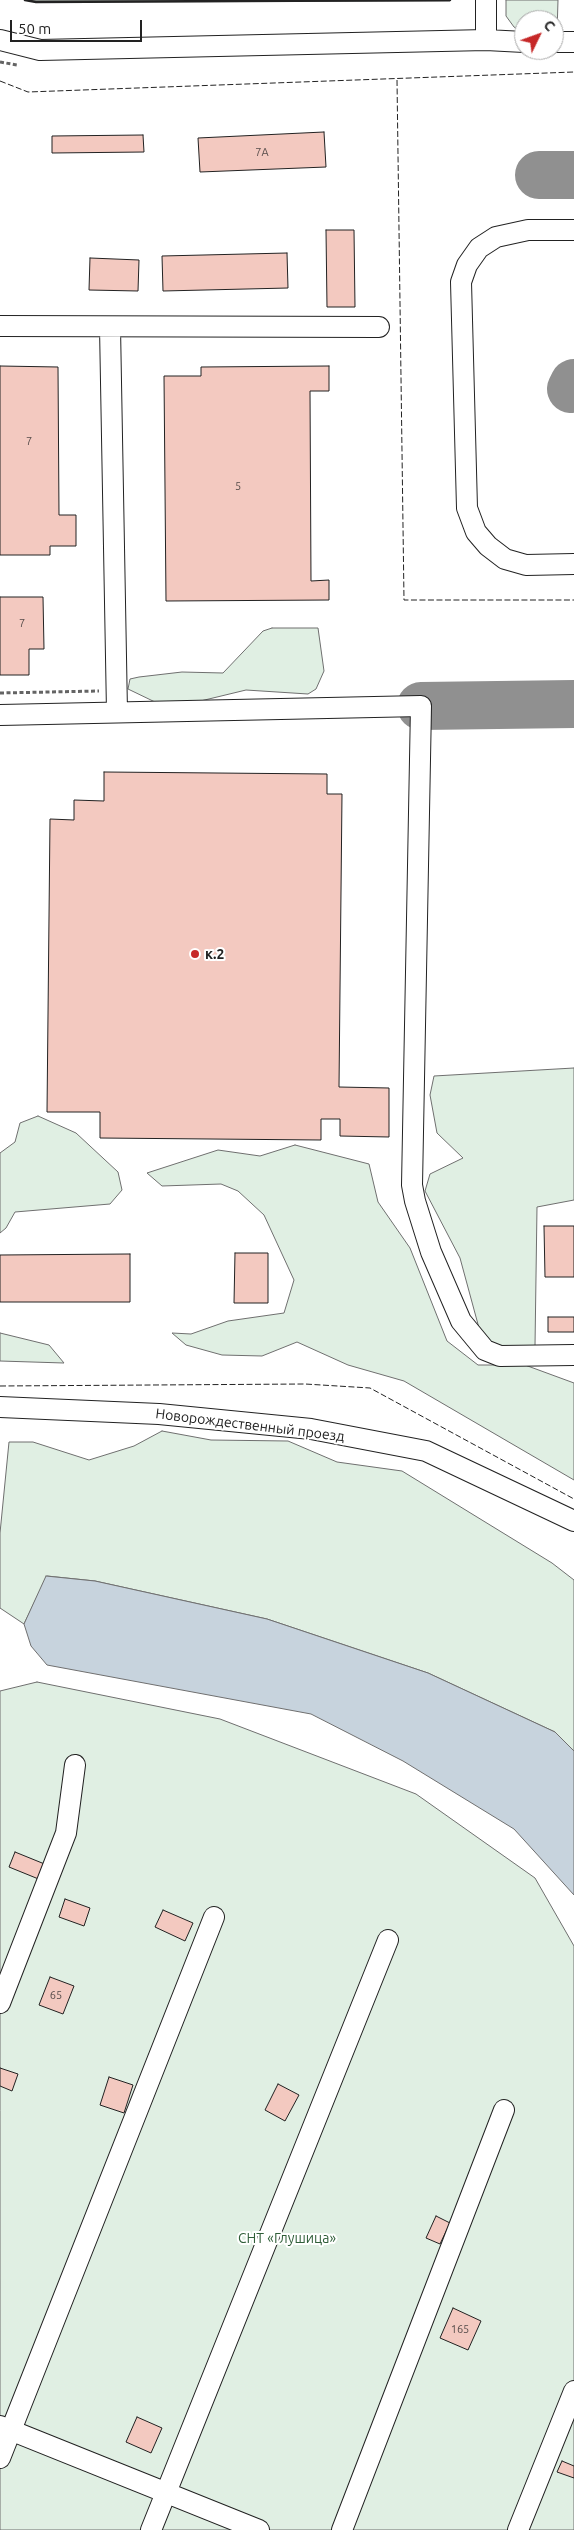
<!DOCTYPE html>
<meta charset="utf-8">
<style>
body{margin:0}
#map{position:relative;width:574px;height:2530px;overflow:hidden;background:#fff;font-family:Ubuntu,sans-serif}
canvas{display:block}
.north{position:absolute;left:514px;top:10px;width:50px;height:50px;box-sizing:border-box;background:#fff;border:1px solid #a7a7a7;border-radius:50%;rotate:48deg;font-size:14px;font-weight:700;line-height:20px;text-align:center;color:#222}
.north::after{content:'';display:block;margin:auto;width:18px;height:22px;background:#c62828;clip-path:polygon(50% 0,100% 100%,50% 72%,0 100%)}
.scale{position:absolute;left:10px;top:20px;width:132px;height:22px;box-sizing:border-box;border:2px solid #222;border-top:0;padding-left:6px;font-size:15px;line-height:18px;white-space:nowrap;color:#222;-webkit-text-stroke:4px #fff;paint-order:stroke}
</style>
<div id="map">
<canvas width="574" height="2530"></canvas>
<div class="north">С</div>
<div class="scale">50 m</div>
</div>
<script>
const c = document.querySelector('canvas').getContext('2d');
c.lineJoin = 'round';
function fill(path, color) {
  c.fillStyle = color;
  c.fill(path, 'evenodd');
}
function poly(rows) {
  const path = new Path2D();
  for (const r of rows) {
    path.moveTo(r[0], r[1]);
    for (let i = 2; i < r.length; i += 2) path.lineTo(r[i], r[i + 1]);
  }
  return path;
}
function stroke(path, color, width, dash) {
  c.strokeStyle = color;
  c.lineWidth = width;
  c.lineCap = dash ? 'butt' : 'round';
  c.setLineDash(dash || []);
  c.stroke(path);
}
function label(font, color, halo, rows, align = 'center') {
  c.font = font + ' Ubuntu,sans-serif';
  c.lineWidth = 4;
  c.setLineDash([]);
  c.textBaseline = 'middle';
  c.strokeStyle = halo;
  c.fillStyle = color;
  for (const [text, x, y, turn = 0] of rows) {
    c.save();
    c.translate(x, y);
    c.rotate((+turn || 0) * Math.PI / 180);
    c.textAlign = isNaN(turn) ? turn : align;
    if (halo) c.strokeText(text, 0, 0);
    c.fillText(text, 0, 0);
    c.restore();
  }
}
const green = poly([
 [25,0,450,0,450,1,36,2,25,0],
 [506,0,558,0,557,33,554,33,554,20,524,20,524,33,514,27,506,16,506,0],
 [272,628,318,628,324,671,316,689,308,694,246,690,184,705,155,702,128,689,130,679,139,677,182,672,223,673,263,631,272,628],
 [574,1068,574,1200,537,1207,535,1346,500,1356,479,1328,460,1258,425,1191,430,1174,463,1158,437,1133,430,1095,434,1076,574,1068],
 [38,1116,76,1133,118,1172,122,1190,110,1204,15,1212,6,1228,0,1233,0,1153,15,1142,20,1123,38,1116],
 [295,1145,369,1164,378,1202,410,1248,447,1341,478,1365,525,1365,574,1383,574,1480,404,1381,348,1365,297,1342,262,1356,222,1355,186,1345,172,1333,191,1334,228,1321,284,1313,294,1280,264,1215,238,1191,221,1184,162,1186,147,1173,218,1150,260,1156,295,1145],
 [0,1333,49,1345,64,1363,0,1361,0,1333],
 [162,1431,211,1440,288,1441,337,1462,402,1471,552,1563,574,1580,574,1751,555,1732,428,1673,267,1619,95,1581,47,1576,24,1624,0,1608,0,1533,9,1442,33,1442,89,1460,134,1446,162,1431],
 [37,1682,220,1719,416,1794,535,1878,574,1946,574,2530,0,2530,0,1691,37,1682]
]);
fill(green, '#e0efe3');
stroke(green, '#6f6f6f', 1);
const water = poly([
 [46,1576,95,1581,267,1619,428,1673,555,1732,574,1751,574,1895,514,1829,403,1761,311,1714,47,1665,31,1646,24,1624,46,1576]
]);
fill(water, '#c7d3dd');
stroke(water, '#6f6f6f', 1);
stroke(poly([
 [539,175,574,175],
 [571,389,574,383],
 [421,706,574,704]
]), '#909090', 48);
const building = poly([
 [324,132,326,167,200,172,198,138,324,132],
 [143,135,144,152,52,153,52,136,143,135],
 [326,230,354,230,355,307,327,307,326,230],
 [287,253,288,288,163,291,162,256,287,253],
 [90,258,139,260,138,291,89,290,90,258],
 [0,366,58,367,59,515,76,515,76,546,50,546,50,555,0,555,0,366],
 [329,366,329,391,310,391,311,581,329,580,329,600,166,601,164,376,201,376,201,367,329,366],
 [0,597,43,597,44,649,29,649,29,675,0,675,0,597],
 [104,772,327,774,327,794,342,794,339,1087,389,1088,389,1137,340,1136,340,1119,321,1119,321,1140,100,1138,100,1112,47,1112,50,819,74,820,74,800,104,801,104,772],
 [544,1226,574,1226,574,1277,545,1277,544,1226],
 [235,1253,268,1253,268,1303,234,1303,235,1253],
 [130,1254,130,1302,0,1302,0,1255,130,1254],
 [548,1317,574,1317,574,1332,548,1332,548,1317],
 [15,1852,47,1865,41,1880,9,1867,15,1852],
 [65,1899,90,1908,84,1926,59,1917,65,1899],
 [163,1910,193,1923,185,1941,155,1927,163,1910],
 [50,1977,74,1986,63,2014,39,2005,50,1977],
 [0,2068,18,2074,12,2091,0,2086,0,2068],
 [109,2077,133,2085,124,2113,100,2105,109,2077],
 [278,2084,299,2095,285,2121,265,2110,278,2084],
 [436,2216,450,2223,440,2244,426,2238,436,2216],
 [453,2308,481,2321,468,2350,440,2338,453,2308],
 [137,2417,162,2428,151,2453,126,2442,137,2417],
 [562,2461,574,2466,574,2478,557,2472,562,2461]
]);
fill(building, '#f3c9c0');
stroke(building, '#222', 1);
const minor = poly([
 [0,40,40,50,486,40,524,42],
 [486,40,486,0],
 [554,42,574,42],
 [574,230,528,230,496,237,479,248,467,265,461,282,467,508,476,532,488,546,505,559,526,565,574,564],
 [0,326,379,327],
 [110,327,117,712],
 [0,715,421,706,412,1185,415,1201,431,1252,461,1321,485,1350,500,1356,574,1355],
 [0,1407,159,1414,311,1429,426,1451,574,1521],
 [0,2003,66,1833,75,1765],
 [0,2426,259,2530],
 [0,2458,214,1917],
 [151,2530,388,1940],
 [342,2530,504,2110],
 [518,2530,574,2391]
]);
stroke(minor, '#222', 22);
stroke(poly([
 [0,62,17,65],
 [0,693,99,691]
]), '#646464', 3, [4, 2.5]);
stroke(minor, '#fff', 20);
stroke(poly([
 [397,80,404,600,574,600],
 [0,81,28,92,574,72],
 [0,1386,305,1384,370,1388,574,1499]
]), '#222', 1, [6, 2.5]);
stroke(poly([
 [25,0,36,2,450,0]
]), '#222', 2.5);
for (const [x, y, r, color] of [
 [195,954,5,"#c62828"]
]) {
  const dot = new Path2D();
  dot.arc(x, y, r, 0, 2 * Math.PI);
  c.fillStyle = color;
  c.fill(dot);
  stroke(dot, '#fff', 2);
}
label('11px', '#564c4a', null, [
 ["7А",262,152],
 ["7",29,441],
 ["5",238,486],
 ["7",22,623],
 ["65",56,1995],
 ["165",460,2329]
]);
label('bold 14px', '#222', '#fff', [
 ["к.2",205,954]
], 'left');
label('14px', '#222', '#fff', [
 ["Новорождественный проезд",250,1425,7]
]);
label('14px', '#2f5e38', '#fff', [
 ["СНТ «Глушица»",287,2238]
]);
</script>
